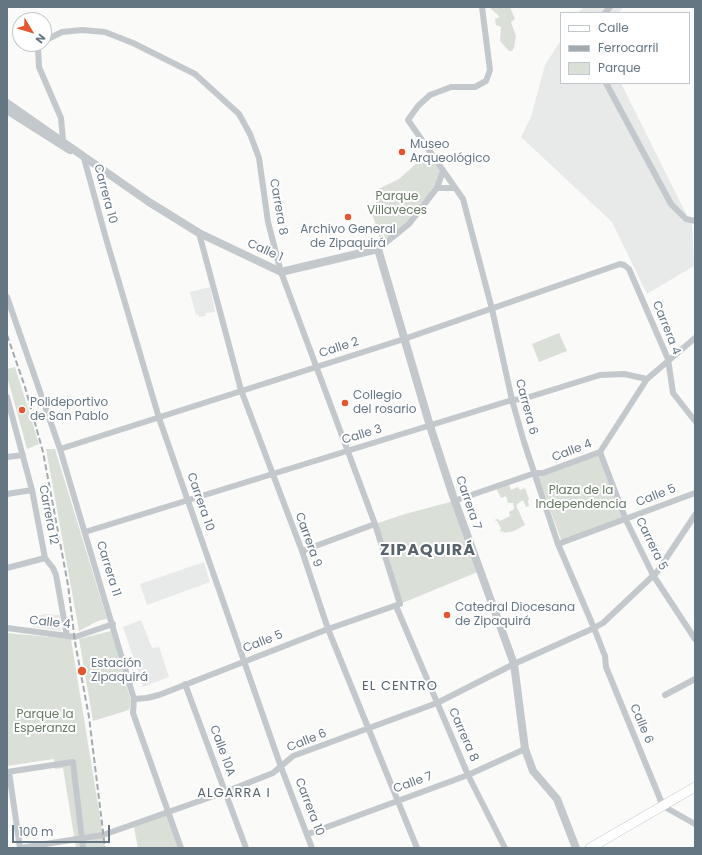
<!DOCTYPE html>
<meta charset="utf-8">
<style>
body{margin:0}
#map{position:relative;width:702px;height:855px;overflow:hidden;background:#fafaf8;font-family:Poppins,sans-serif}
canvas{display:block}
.frame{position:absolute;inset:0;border:8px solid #657683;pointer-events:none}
.legend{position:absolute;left:560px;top:12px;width:130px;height:72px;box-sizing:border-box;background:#fff;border:1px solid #c1c8cd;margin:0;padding:5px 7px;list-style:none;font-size:12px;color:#657683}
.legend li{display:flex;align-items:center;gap:8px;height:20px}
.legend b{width:20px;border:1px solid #c1c8cd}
.north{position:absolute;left:12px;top:12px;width:40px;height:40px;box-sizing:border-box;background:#fff;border:1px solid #c1c8cd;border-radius:50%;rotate:128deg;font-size:11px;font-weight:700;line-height:16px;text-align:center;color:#657683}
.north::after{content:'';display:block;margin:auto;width:14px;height:18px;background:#e4572e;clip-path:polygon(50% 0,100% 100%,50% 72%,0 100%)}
.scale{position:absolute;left:12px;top:825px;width:98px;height:18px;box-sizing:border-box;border:2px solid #657683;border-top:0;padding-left:5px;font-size:12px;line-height:14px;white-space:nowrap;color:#657683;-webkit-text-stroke:3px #fff;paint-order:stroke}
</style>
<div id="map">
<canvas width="702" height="855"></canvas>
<div class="frame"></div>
<ul class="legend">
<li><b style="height:5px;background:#fff"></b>Calle</li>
<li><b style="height:5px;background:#a2aab0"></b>Ferrocarril</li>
<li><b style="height:11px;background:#dadfd7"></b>Parque</li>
</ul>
<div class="north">N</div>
<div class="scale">100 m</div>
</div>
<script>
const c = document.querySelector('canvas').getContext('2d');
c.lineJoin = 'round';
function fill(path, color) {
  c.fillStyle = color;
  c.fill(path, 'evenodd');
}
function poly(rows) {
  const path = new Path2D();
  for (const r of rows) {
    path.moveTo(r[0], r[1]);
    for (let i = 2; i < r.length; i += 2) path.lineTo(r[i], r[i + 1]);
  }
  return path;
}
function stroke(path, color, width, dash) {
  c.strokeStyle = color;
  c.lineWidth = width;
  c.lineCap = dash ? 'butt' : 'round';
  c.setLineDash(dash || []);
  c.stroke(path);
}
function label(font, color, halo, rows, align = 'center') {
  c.font = font + ' Poppins,sans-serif';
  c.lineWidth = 4;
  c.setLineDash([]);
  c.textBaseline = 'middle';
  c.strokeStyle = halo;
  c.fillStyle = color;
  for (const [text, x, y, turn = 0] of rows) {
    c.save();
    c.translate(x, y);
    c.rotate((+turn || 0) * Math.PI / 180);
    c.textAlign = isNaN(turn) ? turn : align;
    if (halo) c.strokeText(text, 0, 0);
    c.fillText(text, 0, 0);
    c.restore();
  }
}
fill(poly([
 [584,7,623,7,619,13,578,13],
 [561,40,561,83,621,83,692,226,694,266,647,294,612,222,521,137,531,117,545,65],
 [210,287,215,312,205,313,206,316,199,317,198,314,196,315,190,292],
 [204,562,210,582,147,605,140,584],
 [46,614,60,615,61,631,32,627,33,616,37,618,39,615],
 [141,620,152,648,159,647,169,677,143,687,123,627]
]), '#e8e9e9');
fill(poly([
 [495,7,496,9,497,7,510,7,515,19,511,22,516,36,514,48,512,51,509,51,500,41,501,27,496,25,495,19,500,17,490,8],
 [427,154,440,171,436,186,408,223,381,242,372,213,377,210,374,191,399,179],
 [559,333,567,351,539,362,532,344],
 [15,367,39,444,27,449,7,376,7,369],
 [46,449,55,449,107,619,98,621,79,631],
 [600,454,623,520,562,542,538,476],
 [509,484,511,490,518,487,520,490,525,488,529,499,528,501,529,506,526,507,523,500,516,505,525,525,514,531,504,533,503,531,500,532,501,528,497,521,494,520,498,519,500,521,510,516,509,512,514,509,513,503,508,503,506,496,501,498,496,488],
 [454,501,480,571,400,604,375,524,405,514],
 [111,631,131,701,129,710,93,721,79,639],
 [7,633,71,639,105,848,76,848,63,768,55,769,54,759,7,766],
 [167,815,179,848,138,848,134,827]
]), '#dadfd7');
const secondary = poly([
 [590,848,695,787]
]);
stroke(secondary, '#b3babf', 10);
stroke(poly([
 [482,7,490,70,486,81,475,87,451,87,430,95,418,106,408,120,463,199,492,309,512,400,524,442,558,544,594,628,605,656,606,667,663,806,695,824],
 [605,13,610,7],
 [44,41,62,32,82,30,105,32,133,43,195,74,239,114,250,134,259,158,268,222,281,272,375,524,400,604,328,629,159,695,147,698,134,699],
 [40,44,38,48,39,67,61,118,63,140],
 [606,83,671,204,686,219,695,221],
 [84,158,105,235,159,418,281,767,312,848],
 [437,188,455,188],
 [199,233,241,390,302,551,328,629,417,848],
 [378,249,409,224,437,188,443,171],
 [7,297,60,449,134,699,133,713,181,848],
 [7,397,32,490,45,558,53,568,56,575,67,636],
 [60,449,404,339,620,264,624,265,629,269,668,359,673,393,695,421],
 [600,452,626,520,653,575,695,639],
 [7,457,23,455],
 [7,494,32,490],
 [454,501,535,473,543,473,600,452,647,379,695,338],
 [85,532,512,400,523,399,600,375,624,374,647,379],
 [558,544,695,493],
 [302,551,375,524],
 [7,568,45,558],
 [396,606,468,775,505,848],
 [7,628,75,637,113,624],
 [185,684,246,848],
 [665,695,695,679],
 [7,772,73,762,83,848],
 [9,772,20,848],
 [308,834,468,775,525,749],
 [20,848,103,835,225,792,273,773,293,756,437,703,514,664,594,628,603,623,657,572,695,515]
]), '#c3c8cc', 6);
stroke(poly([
 [7,103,149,202,199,233,281,272,378,249,430,426,453,496,514,664,525,749,533,771,557,799,576,848],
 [7,110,70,150]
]), '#c3c8cc', 8);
stroke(secondary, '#fff', 9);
stroke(poly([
 [7,335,25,387,43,452,68,585,75,642,89,717,105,848]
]), '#a2aab0', 2, [6, 3]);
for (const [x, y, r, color] of [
 [402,152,4,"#e4572e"],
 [348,217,4,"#e4572e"],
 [345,403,4,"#e4572e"],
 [22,410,4,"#e4572e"],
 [447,615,4,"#e4572e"],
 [82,671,5,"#e4572e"]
]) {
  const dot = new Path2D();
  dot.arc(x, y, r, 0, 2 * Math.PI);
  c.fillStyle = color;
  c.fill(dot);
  stroke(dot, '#fff', 1.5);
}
label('12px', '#657683', '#fff', [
 ["Museo",410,145],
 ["Arqueológico",410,159],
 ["Archivo General",348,230,"center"],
 ["de Zipaquirá",348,244,"center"],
 ["Collegio",353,396],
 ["del rosario",353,410],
 ["Polideportivo",30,403],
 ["de San Pablo",30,417],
 ["Catedral Diocesana",455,608],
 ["de Zipaquirá",455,622],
 ["Estación",91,664],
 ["Zipaquirá",91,678]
], 'left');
label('12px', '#657683', '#fff', [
 ["Carrera 10",105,194,75],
 ["Carrera 8",278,207,80],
 ["Calle 1",265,251,24],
 ["Carrera 4",666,328,68],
 ["Calle 2",339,348,-18],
 ["Carrera 6",526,407,75],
 ["Calle 3",362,435,-17],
 ["Calle 4",572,451,-21],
 ["Calle 5",656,496,-21],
 ["Carrera 10",200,502,71],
 ["Carrera 7",468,503,71],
 ["Carrera 12",48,515,79],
 ["Carrera 9",308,540,70],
 ["Carrera 5",651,544,64],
 ["Carrera 11",108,569,73],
 ["Calle 4",50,623,6],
 ["Calle 5",263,642,-21],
 ["Calle 6",641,724,67],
 ["Carrera 8",463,735,66],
 ["Calle 6",307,741,-22],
 ["Calle 10A",222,751,70],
 ["Calle 7",413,783,-20],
 ["Carrera 10",309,807,69]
]);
label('12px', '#687a64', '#fff', [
 ["Parque",397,197],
 ["Villaveces",397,211],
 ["Plaza de la",581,491],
 ["Independencia",581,505],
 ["Parque la",45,715],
 ["Esperanza",45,729]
]);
c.letterSpacing = '1px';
label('13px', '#57646e', '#fff', [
 ["EL CENTRO",400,687],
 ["ALGARRA I",234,794]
]);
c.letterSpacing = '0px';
c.letterSpacing = '1px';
label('bold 16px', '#57646e', '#fff', [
 ["ZIPAQUIRÁ",428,551]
]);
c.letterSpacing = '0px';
</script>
